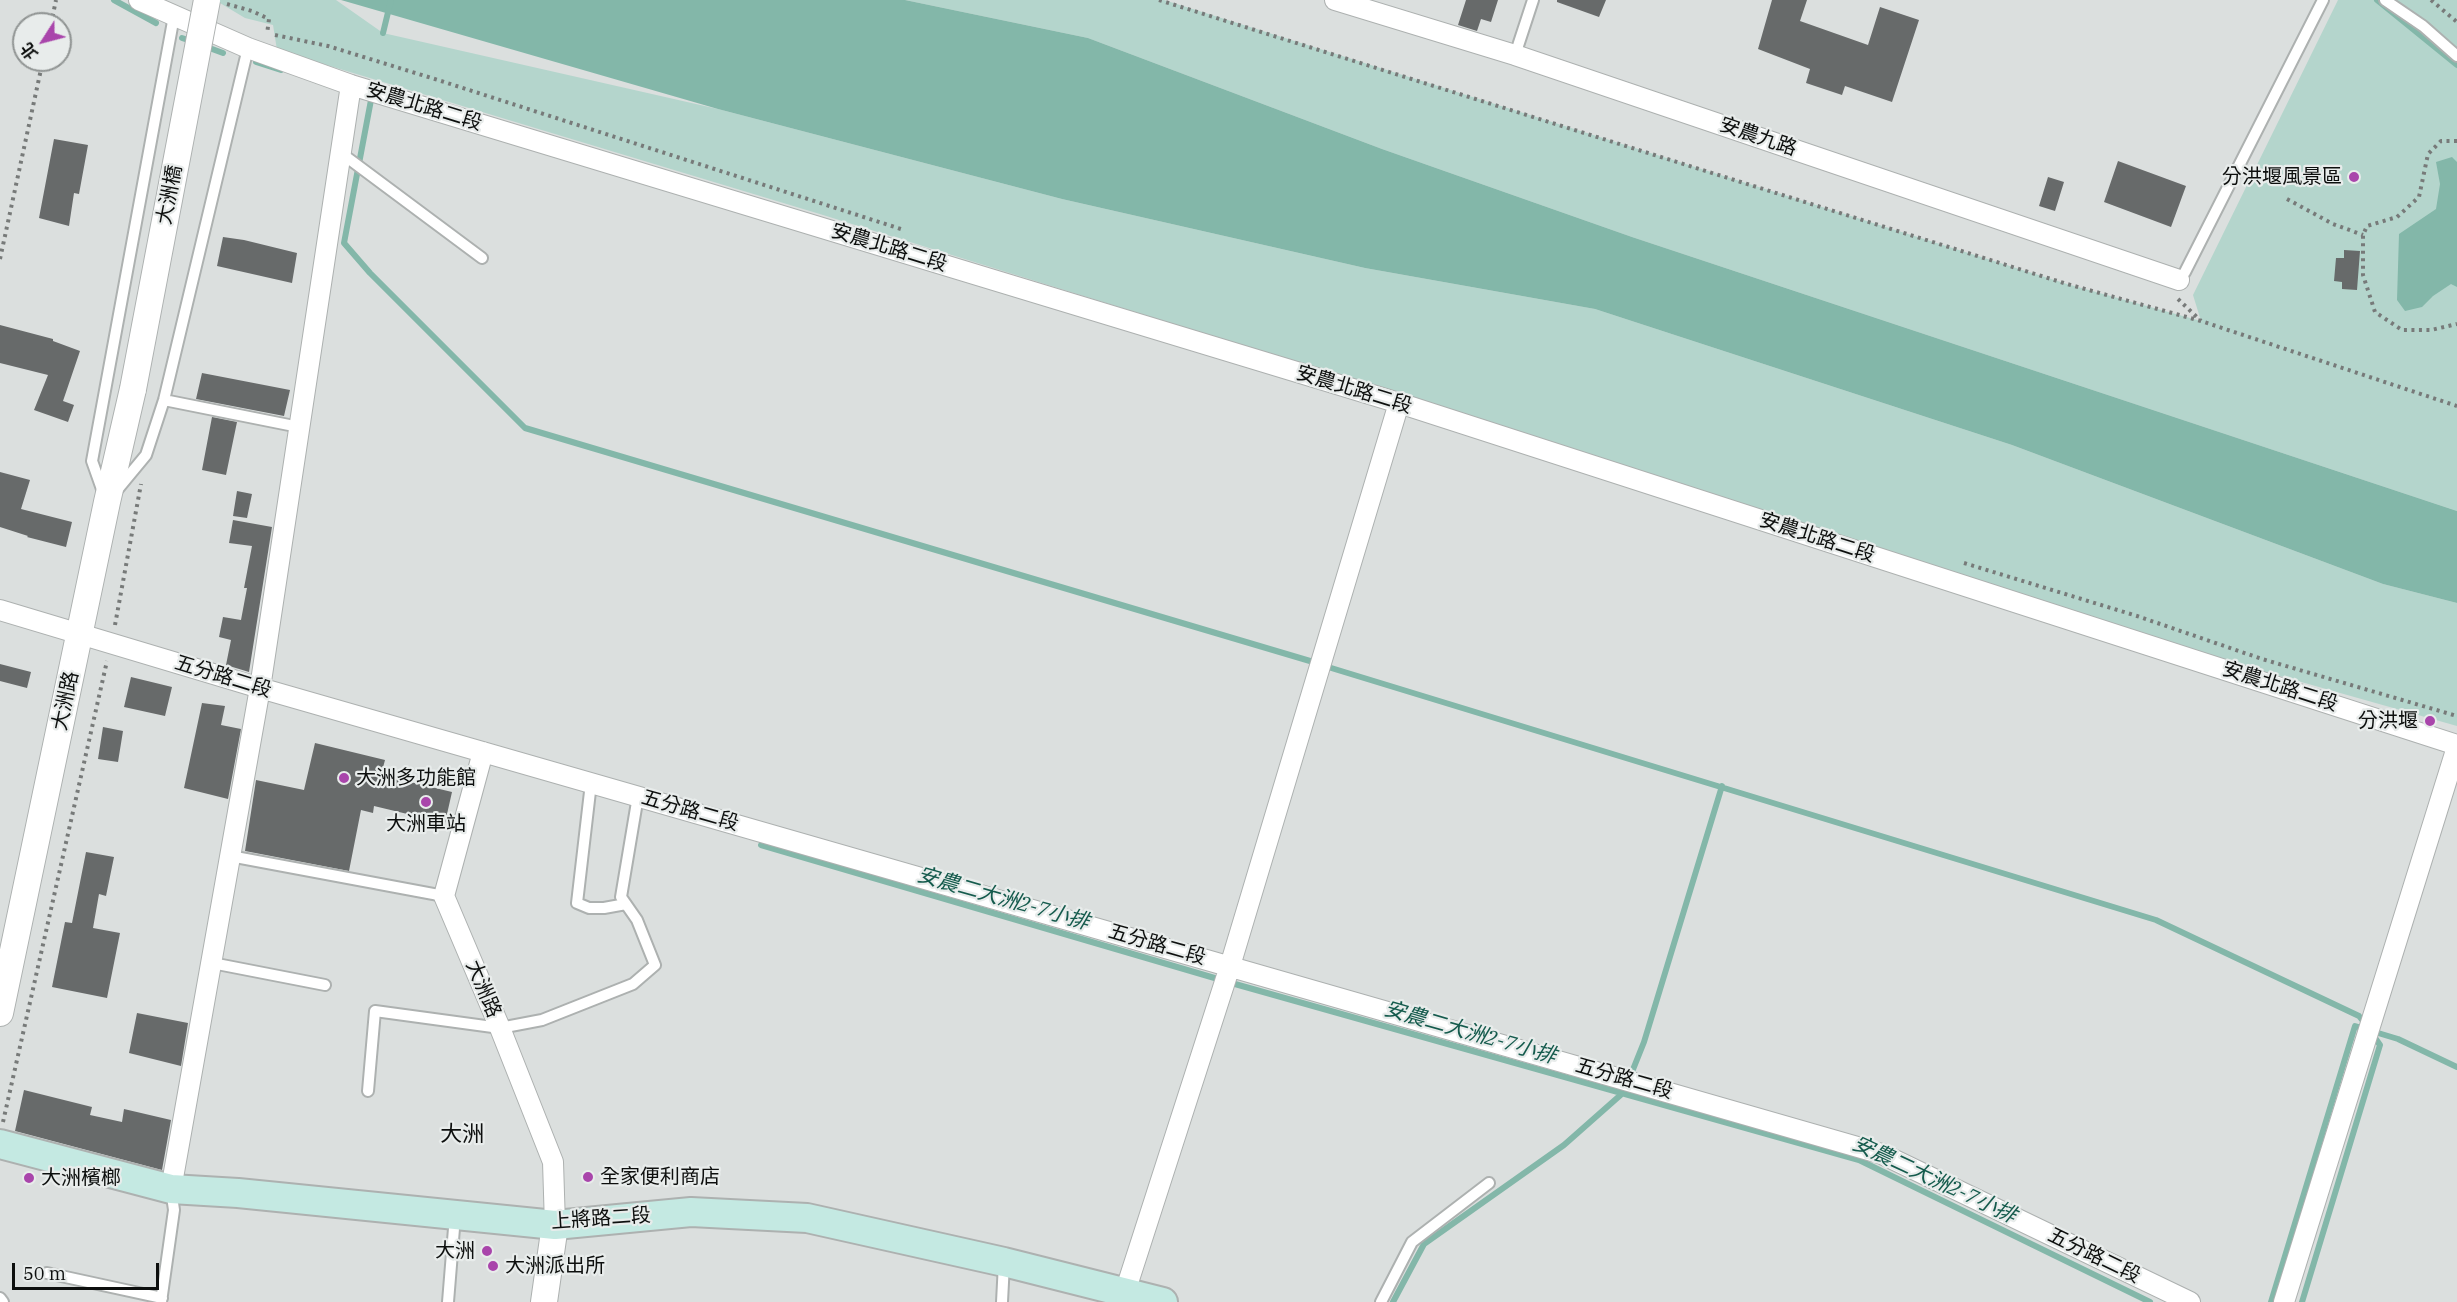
<!DOCTYPE html>
<meta charset="utf-8">
<style>
body{margin:0}
#map{position:relative;width:2457px;height:1302px;overflow:hidden;background:#dbdfde;font-family:"IBM Plex Serif","Noto Sans TC",serif}
canvas{display:block}
.north{position:absolute;left:12px;top:12px;width:60px;height:60px;box-sizing:border-box;background:#e8eceb;border:2px solid #909493;border-radius:50%;rotate:234deg;font-size:16px;font-weight:700;line-height:24px;text-align:center;color:#0d0f0e}
.north::after{content:'';display:block;margin:auto;width:21px;height:27px;background:#a945ab;clip-path:polygon(50% 0,100% 100%,50% 72%,0 100%)}
.scale{position:absolute;left:12px;top:1263px;width:147px;height:27px;box-sizing:border-box;border:3px solid #0d0f0e;border-top:0;padding-left:8px;font-size:18px;line-height:21px;white-space:nowrap;color:#0d0f0e;-webkit-text-stroke:4px #e8eceb;paint-order:stroke}
</style>
<div id="map">
<canvas width="2457" height="1302"></canvas>
<div class="north">北</div>
<div class="scale">50 m</div>
</div>
<script>
const c = document.querySelector('canvas').getContext('2d');
c.lineJoin = 'round';
function fill(path, color) {
  c.fillStyle = color;
  c.fill(path, 'evenodd');
}
function poly(rows) {
  const path = new Path2D();
  for (const r of rows) {
    path.moveTo(r[0], r[1]);
    for (let i = 2; i < r.length; i += 2) path.lineTo(r[i], r[i + 1]);
  }
  return path;
}
function stroke(path, color, width, dash) {
  c.strokeStyle = color;
  c.lineWidth = width;
  c.lineCap = dash ? 'butt' : 'round';
  c.setLineDash(dash || []);
  c.stroke(path);
}
function label(font, color, halo, rows, align = 'center') {
  c.font = font + ' "IBM Plex Serif","Noto Sans TC",serif';
  c.lineWidth = 4.5;
  c.setLineDash([]);
  c.textBaseline = 'middle';
  c.strokeStyle = halo;
  c.fillStyle = color;
  for (const [text, x, y, turn = 0] of rows) {
    c.save();
    c.translate(x, y);
    c.rotate((+turn || 0) * Math.PI / 180);
    c.textAlign = isNaN(turn) ? turn : align;
    if (halo) c.strokeText(text, 0, 0);
    c.fillText(text, 0, 0);
    c.restore();
  }
}
fill(poly([
 [215,0,336,0,383,33,718,109,1062,199,1365,268,1595,309,2012,445,2383,584,2457,603,2457,726,2241,665,1402,395,823,215,277,50,273,25,245,18],
 [905,0,1164,0,2067,284,2201,321,2193,295,2338,0,2457,0,2457,511,1632,237,1382,149,1088,38]
]), '#b4d5cc');
fill(poly([
 [341,0,905,0,1088,38,1382,149,1632,237,2457,511,2457,603,2383,584,2012,445,1595,309,1365,268,1062,199,718,109],
 [2452,157,2457,162,2457,287,2451,284,2433,296,2422,307,2405,311,2397,300,2399,234,2436,209,2440,184,2436,162]
]), '#83b7a9');
stroke(poly([
 [114,0,156,23],
 [2377,0,2457,65],
 [383,33,391,0],
 [182,38,194,42],
 [204,46,223,53],
 [256,62,281,70],
 [371,100,344,243,370,273,525,428,1310,661],
 [1328,667,2156,920,2359,1016,2367,1026],
 [761,845,1235,984,1859,1160,2150,1302],
 [1630,1077,1644,1042,1722,786],
 [1393,1302,1424,1244,1564,1145,1624,1092],
 [2271,1302,2355,1026,2398,1039,2457,1067],
 [2302,1302,2380,1045,2373,1035]
]), '#83b7a9', 6);
fill(poly([
 [1466,0,1498,0,1491,22,1481,19,1477,31,1458,25],
 [1557,0,1606,0,1599,17,1557,2],
 [1772,0,1807,0,1800,21,1868,45,1880,7,1919,20,1892,102,1845,86,1842,95,1806,83,1810,69,1758,49],
 [54,139,88,145,79,194,74,193,69,226,39,218],
 [2118,161,2186,186,2171,227,2104,202],
 [2048,177,2064,182,2055,211,2039,206],
 [223,237,244,240,297,253,292,283,217,266],
 [2344,250,2360,251,2357,290,2342,289,2342,282,2334,281,2336,258,2344,258],
 [0,325,53,339,53,341,80,351,63,401,74,405,68,422,34,410,48,375,0,363],
 [202,373,290,390,284,416,196,399],
 [212,417,237,422,226,475,202,470],
 [0,472,30,480,21,509,72,522,66,547,27,537,28,536,0,527],
 [237,491,252,494,247,518,233,516],
 [233,520,272,527,249,672,226,665,231,640,219,637,223,617,241,620,247,588,244,588,252,546,229,543],
 [0,664,31,672,27,688,0,681],
 [131,677,172,687,165,716,124,707],
 [202,703,225,706,221,725,241,729,228,799,184,788],
 [103,727,123,731,118,762,98,759],
 [315,743,385,760,381,775,452,792,445,823,374,806,373,813,361,810,349,871,245,851,256,780,304,790],
 [86,852,114,857,106,896,99,894,93,928,120,933,107,998,52,987,65,922,72,923],
 [137,1013,188,1023,181,1066,129,1053],
 [24,1090,92,1107,90,1115,122,1122,124,1109,171,1120,162,1170,15,1131]
]), '#676a6a');
const service = poly([
 [2385,0,2423,26,2457,56],
 [1515,55,1533,0],
 [341,153,482,258],
 [2179,280,2185,272,2323,0],
 [164,400,299,427],
 [117,490,146,455,164,400,248,48],
 [103,492,92,461,174,16],
 [591,783,577,903,589,908,604,908,626,904],
 [230,856,444,896],
 [212,963,325,985],
 [368,1091,375,1011,500,1028,542,1020,633,984,655,965,637,920,621,897,638,796],
 [47,1273,162,1298],
 [0,1298,3,1302],
 [161,1302,174,1210,171,1189],
 [448,1302,455,1216],
 [1002,1302,1004,1263],
 [1381,1302,1412,1242,1489,1183]
]);
const minor = poly([
 [139,0,248,48,351,85,1399,403,2457,745],
 [1335,0,1515,55,2179,280],
 [0,610,260,688,1882,1154,2190,1302],
 [483,752,444,896,500,1028,553,1162,555,1225],
 [171,1189,260,688,351,85],
 [1125,1292,1230,966,1399,403],
 [2284,1302,2457,747]
]);
const tertiary = poly([
 [0,1013,107,502,133,389],
 [544,1302,555,1225]
]);
const secondary = poly([
 [0,1144,171,1189,238,1193,555,1225,691,1212,807,1218,1004,1262,1163,1302]
]);
stroke(service, '#adb1b0', 14);
stroke(minor, '#adb1b0', 22);
stroke(tertiary, '#adb1b0', 28);
stroke(secondary, '#adb1b0', 32);
stroke(poly([
 [1159,0,2067,284,2201,321,2457,406],
 [2431,0,2457,22],
 [227,4,252,11,269,19,267,34],
 [51,24,56,0],
 [275,35,328,46,438,80,904,230],
 [2457,141,2441,141,2428,154,2419,197,2397,217,2367,226,2363,235,2363,275,2375,312,2402,330,2431,330,2457,324],
 [2287,199,2333,224,2363,235],
 [0,259,43,60],
 [2178,299,2201,321],
 [1964,563,2137,616,2262,659,2457,716],
 [115,625,141,484],
 [3,1122,107,661]
]), '#777a79', 4, [3, 4.5]);
stroke(service, '#fff', 10);
stroke(minor, '#fff', 20);
stroke(tertiary, '#fff', 26);
stroke(secondary, '#c4e9e2', 28);
const tertiaryBridge = poly([
 [133,389,207,0]
]);
stroke(tertiaryBridge, '#adb1b0', 28, []);
stroke(tertiaryBridge, '#fff', 26);
for (const [x, y, r, color] of [
 [2354,177,6,"#a945ab"],
 [2430,721,6,"#a945ab"],
 [344,778,6,"#a945ab"],
 [426,802,6,"#a945ab"],
 [588,1177,6,"#a945ab"],
 [29,1178,6,"#a945ab"],
 [487,1251,6,"#a945ab"],
 [493,1266,6,"#a945ab"]
]) {
  const dot = new Path2D();
  dot.arc(x, y, r, 0, 2 * Math.PI);
  c.fillStyle = color;
  c.fill(dot);
  stroke(dot, '#e8eceb', 2);
}
label('20px', '#0d0f0e', '#e8eceb', [
 ["安農北路二段",424,107,17],
 ["安農九路",1758,137,19],
 ["大洲橋",170,195,-79],
 ["安農北路二段",889,248,17],
 ["安農北路二段",1354,390,17],
 ["安農北路二段",1817,538,18],
 ["五分路二段",223,677,17],
 ["安農北路二段",2280,687,18],
 ["大洲路",66,701,-78],
 ["五分路二段",690,811,16],
 ["五分路二段",1157,945,16],
 ["大洲路",483,989,67],
 ["五分路二段",1624,1079,16],
 ["上將路二段",601,1219,-4],
 ["五分路二段",2094,1256,26]
]);
label('20px', '#0d0f0e', '#e8eceb', [
 ["分洪堰風景區",2342,177,"right"],
 ["分洪堰",2418,721,"right"],
 ["大洲多功能館",356,778],
 ["大洲車站",426,824,"center"],
 ["全家便利商店",600,1177],
 ["大洲檳榔",41,1178],
 ["大洲",475,1251,"right"],
 ["大洲派出所",505,1266]
], 'left');
label('italic 21px', '#155b4d', '#e8eceb', [
 ["安農二大洲2-7小排",1003,899,16],
 ["安農二大洲2-7小排",1470,1033,16],
 ["安農二大洲2-7小排",1934,1180,25]
]);
label('22px', '#0d0f0e', '#e8eceb', [
 ["大洲",462,1135]
]);
</script>
